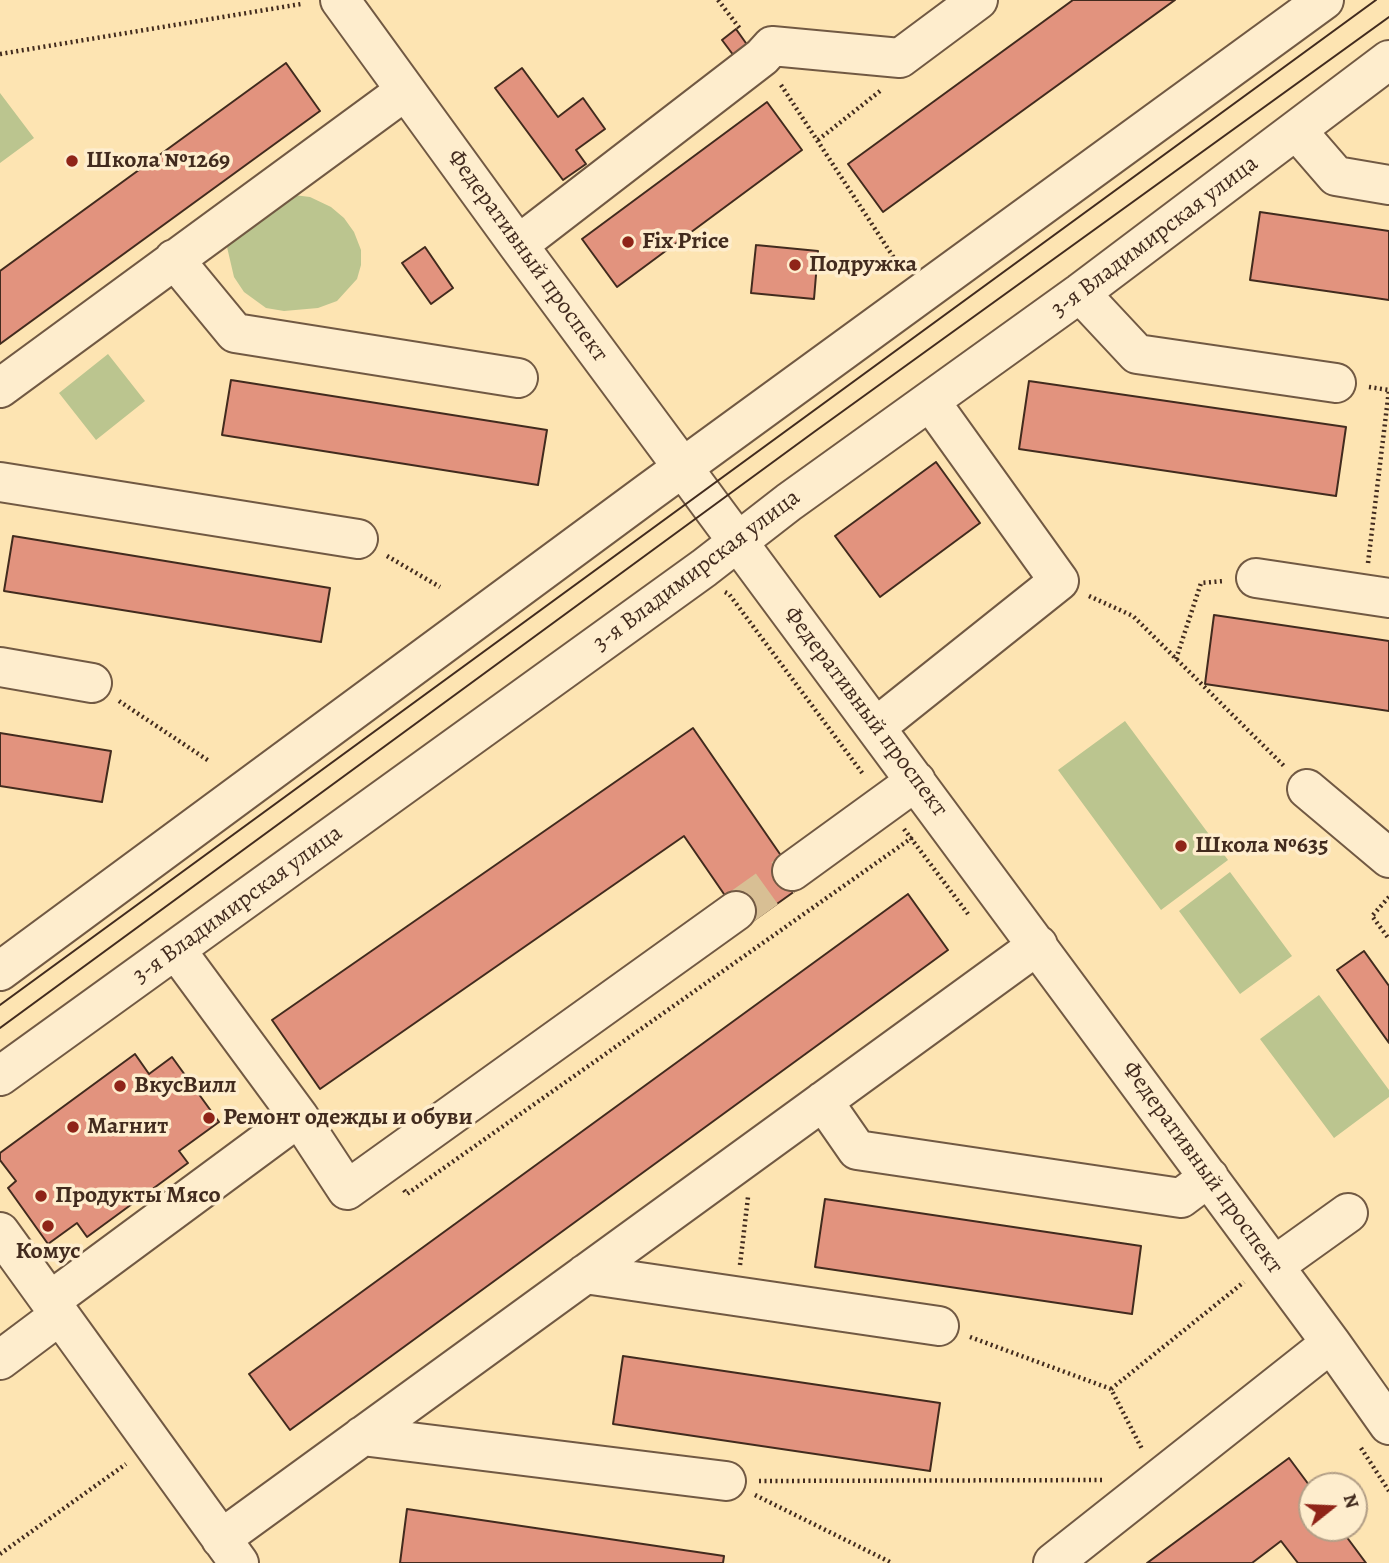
<!DOCTYPE html>
<meta charset="utf-8">
<style>
body{margin:0}
#map{position:relative;width:1389px;height:1563px;overflow:hidden;background:#fde4b2;font-family:Alegreya,serif}
canvas{display:block}
.north{position:absolute;left:1298px;top:1472px;width:70px;height:70px;box-sizing:border-box;background:#feedcd;border:2px solid #b39f87;border-radius:50%;rotate:72deg;font-size:19px;font-weight:700;line-height:28px;text-align:center;color:#422b1e}
.north::after{content:'';display:block;margin:auto;width:24px;height:32px;background:#8f2418;clip-path:polygon(50% 0,100% 100%,50% 72%,0 100%)}
</style>
<div id="map">
<canvas width="1389" height="1563"></canvas>
<div class="north">N</div>
</div>
<script>
const c = document.querySelector('canvas').getContext('2d');
c.lineJoin = 'round';
function fill(path, color) {
  c.fillStyle = color;
  c.fill(path, 'evenodd');
}
function poly(rows) {
  const path = new Path2D();
  for (const r of rows) {
    path.moveTo(r[0], r[1]);
    for (let i = 2; i < r.length; i += 2) path.lineTo(r[i], r[i + 1]);
  }
  return path;
}
function stroke(path, color, width, dash) {
  c.strokeStyle = color;
  c.lineWidth = width;
  c.lineCap = dash ? 'butt' : 'round';
  c.setLineDash(dash || []);
  c.stroke(path);
}
function label(font, color, halo, rows, align = 'center') {
  c.font = font + ' Alegreya,serif';
  c.lineWidth = 7;
  c.setLineDash([]);
  c.textBaseline = 'middle';
  c.strokeStyle = halo;
  c.fillStyle = color;
  for (const [text, x, y, turn = 0] of rows) {
    c.save();
    c.translate(x, y);
    c.rotate((+turn || 0) * Math.PI / 180);
    c.textAlign = isNaN(turn) ? turn : align;
    if (halo) c.strokeText(text, 0, 0);
    c.fillText(text, 0, 0);
    c.restore();
  }
}
fill(poly([
 [0,93,34,138,0,163],
 [294,195,310,197,331,207,344,218,354,232,361,250,361,265,357,279,337,301,318,308,284,311,266,308,244,292,234,277,227,247,233,227],
 [108,354,145,401,96,440,59,393],
 [1125,721,1228,860,1161,910,1058,770],
 [1230,872,1292,956,1240,994,1179,911],
 [1319,995,1389,1090,1389,1097,1334,1138,1260,1039]
]), '#bbc58f');
const building = poly([
 [1073,0,1175,0,883,212,848,164,1073,0],
 [736,29,748,46,734,56,722,40,736,29],
 [286,63,320,111,0,344,0,271,286,63],
 [522,68,558,117,583,98,605,129,576,150,586,164,563,180,495,88,522,68],
 [767,102,802,150,617,287,582,239,767,102],
 [1260,212,1389,231,1389,300,1250,280,1260,212],
 [756,245,818,251,814,299,751,293,756,245],
 [425,247,453,288,431,304,402,263,425,247],
 [231,380,547,430,538,485,222,435,231,380],
 [1029,381,1346,427,1336,496,1019,449,1029,381],
 [936,462,980,523,880,597,835,536,936,462],
 [13,536,330,588,321,642,4,591,13,536],
 [1214,615,1389,641,1389,711,1205,684,1214,615],
 [693,728,802,886,746,926,684,836,320,1089,272,1020,693,728],
 [0,733,111,751,102,802,0,786,0,733],
 [908,894,948,950,290,1430,249,1374,908,894],
 [1364,951,1389,986,1389,1043,1337,970,1364,951],
 [135,1054,149,1074,172,1057,219,1122,179,1151,188,1163,87,1237,77,1223,48,1244,8,1188,16,1181,0,1160,0,1153,135,1054],
 [825,1199,1141,1246,1132,1314,815,1267,825,1199],
 [623,1356,940,1403,930,1471,613,1424,623,1356],
 [1289,1458,1312,1489,1312,1528,1340,1528,1366,1563,1298,1563,1281,1541,1252,1563,1147,1563,1289,1458],
 [407,1509,724,1556,723,1563,400,1563,407,1509]
]);
fill(building, '#e2937e');
stroke(building, '#422b1e', 2);
stroke(poly([
 [736,911,792,871]
]), '#d8bf94', 38, [38, 19]);
const minor = poly([
 [340,0,518,245,1331,1343,1389,1425],
 [1297,131,1336,176,1389,185],
 [518,245,762,57,772,46,900,58,978,0],
 [174,259,235,333,518,378],
 [1080,293,1137,354,1336,383],
 [0,388,405,91],
 [0,482,358,539],
 [1256,578,1389,598],
 [0,667,92,683],
 [876,727,1059,581,930,401],
 [1307,789,1389,858],
 [792,871,916,781],
 [0,971,649,492,1324,0],
 [0,1076,704,568,789,502,1080,293,1389,60],
 [823,1101,857,1150,1181,1198,1209,1177],
 [299,1117,347,1190,736,911],
 [0,1232,239,1563],
 [1274,1266,1348,1213],
 [585,1274,939,1326],
 [50,1301,299,1117,176,950],
 [0,1360,60,1315],
 [362,1436,726,1481],
 [221,1539,1038,945],
 [1053,1563,1331,1343]
]);
stroke(minor, '#715943', 42);
stroke(poly([
 [718,0,741,30],
 [0,54,301,4],
 [781,85,896,261],
 [818,140,880,91],
 [1369,387,1389,390],
 [387,556,440,587],
 [1368,563,1389,390],
 [725,592,729,594,863,774],
 [1089,596,1133,616,1284,766],
 [1176,659,1201,583,1224,581],
 [119,701,209,761],
 [904,829,968,914],
 [1389,897,1372,916,1389,939],
 [404,1190,407,1194,913,837],
 [740,1265,748,1197],
 [970,1337,1111,1389,1142,1449],
 [1111,1389,1244,1282],
 [1361,1448,1389,1491],
 [759,1481,1104,1480],
 [755,1495,892,1563],
 [0,1554,126,1464]
]), '#422b1e', 4.5, [2, 3.5]);
stroke(minor, '#feedcd', 38);
stroke(poly([
 [0,1005,1376,0],
 [0,1028,814,432,1389,17]
]), '#422b1e', 2);
for (const [x, y, r, color] of [
 [72,161,7,"#8f2418"],
 [628,242,7,"#8f2418"],
 [795,265,7,"#8f2418"],
 [1181,846,7,"#8f2418"],
 [120,1086,7,"#8f2418"],
 [209,1118,7,"#8f2418"],
 [73,1127,7,"#8f2418"],
 [41,1196,7,"#8f2418"],
 [48,1226,7,"#8f2418"]
]) {
  const dot = new Path2D();
  dot.arc(x, y, r, 0, 2 * Math.PI);
  c.fillStyle = color;
  c.fill(dot);
  stroke(dot, '#feedcd', 2.5);
}
label('bold 24px', '#422b1e', '#feedcd', [
 ["Школа №1269",86,161],
 ["Fix Price",642,242],
 ["Подружка",809,265],
 ["Школа №635",1195,846],
 ["ВкусВилл",134,1086],
 ["Ремонт одежды и обуви",223,1118],
 ["Магнит",87,1127],
 ["Продукты Мясо",55,1196],
 ["Комус",48,1252,"center"]
], 'left');
label('24px', '#422b1e', '#feedcd', [
 ["3-я Владимирская улица",1155,237,-37],
 ["Федеративный проспект",527,256,54],
 ["3-я Владимирская улица",697,571,-37],
 ["Федеративный проспект",865,712,53],
 ["3-я Владимирская улица",238,905,-36],
 ["Федеративный проспект",1202,1168,54]
]);
</script>
